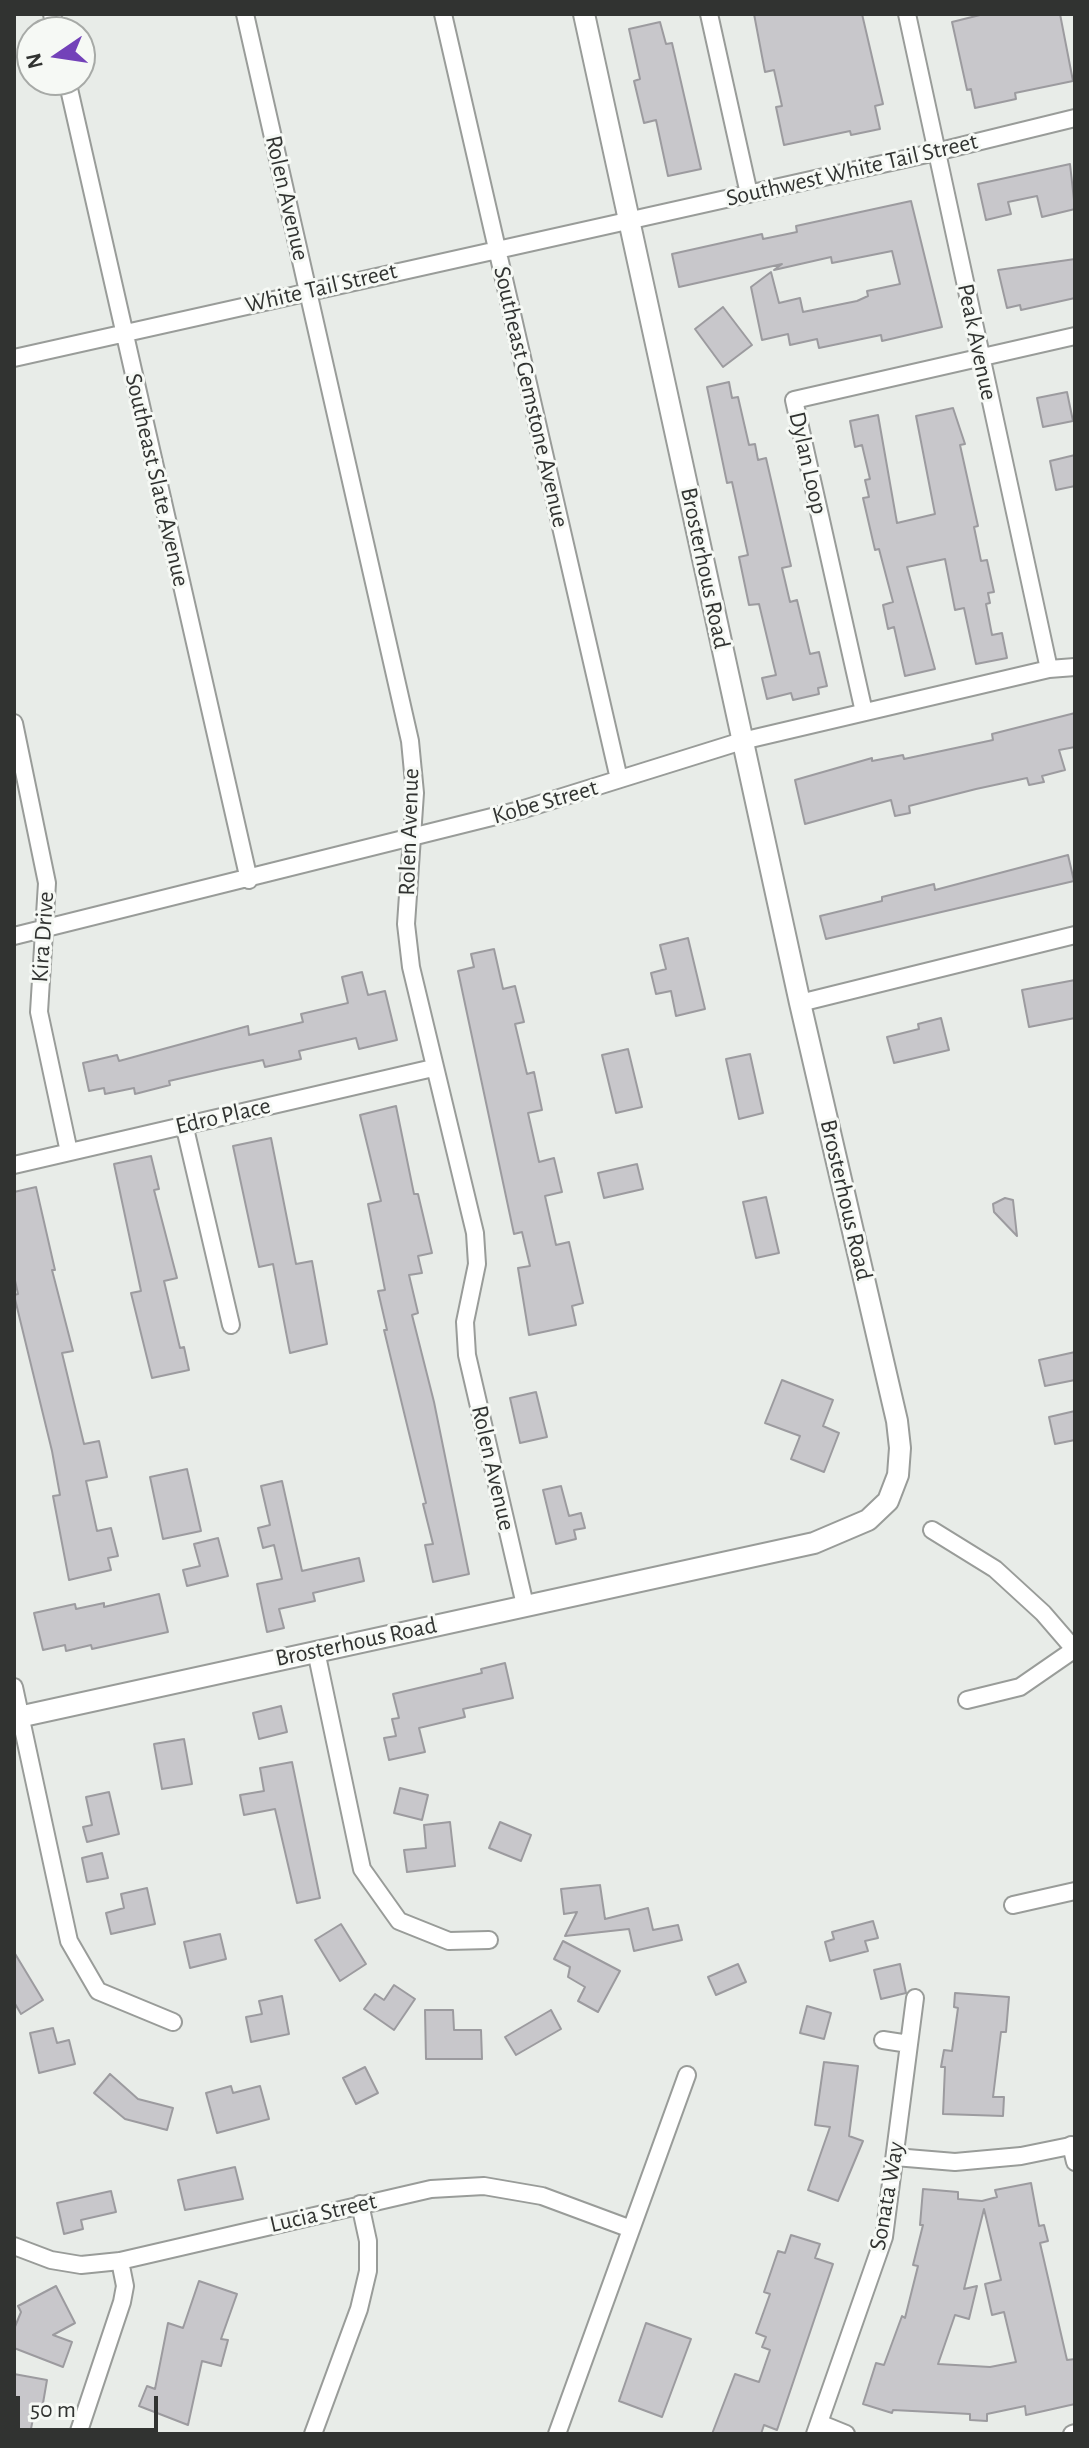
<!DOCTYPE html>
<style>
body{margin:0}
#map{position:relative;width:1089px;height:2448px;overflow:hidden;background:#e8ece8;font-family:"Alegreya Sans",sans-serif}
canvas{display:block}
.frame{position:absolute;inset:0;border:16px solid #313331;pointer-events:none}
.north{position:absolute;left:16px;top:16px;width:80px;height:80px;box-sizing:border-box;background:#f6f9f5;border:2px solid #a7aaa7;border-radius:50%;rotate:257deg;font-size:22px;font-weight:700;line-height:32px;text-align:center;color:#313331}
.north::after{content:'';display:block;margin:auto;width:28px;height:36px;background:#7342b9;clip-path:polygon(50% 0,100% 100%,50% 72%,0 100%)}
.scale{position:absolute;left:16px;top:2396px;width:142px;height:36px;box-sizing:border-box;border:4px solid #313331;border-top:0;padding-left:10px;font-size:24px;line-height:28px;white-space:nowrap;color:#313331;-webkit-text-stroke:6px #f6f9f5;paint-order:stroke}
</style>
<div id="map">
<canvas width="1089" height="2448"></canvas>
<div class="frame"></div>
<div class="north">N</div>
<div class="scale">50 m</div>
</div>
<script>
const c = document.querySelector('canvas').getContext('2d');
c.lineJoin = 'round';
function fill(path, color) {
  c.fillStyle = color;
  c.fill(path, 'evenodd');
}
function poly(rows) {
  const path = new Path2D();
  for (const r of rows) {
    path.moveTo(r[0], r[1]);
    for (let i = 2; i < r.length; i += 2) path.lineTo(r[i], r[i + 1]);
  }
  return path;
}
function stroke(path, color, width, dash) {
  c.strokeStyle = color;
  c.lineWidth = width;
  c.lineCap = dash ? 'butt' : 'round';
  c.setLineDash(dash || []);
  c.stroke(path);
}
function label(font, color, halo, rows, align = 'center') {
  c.font = font + ' "Alegreya Sans",sans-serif';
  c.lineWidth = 6;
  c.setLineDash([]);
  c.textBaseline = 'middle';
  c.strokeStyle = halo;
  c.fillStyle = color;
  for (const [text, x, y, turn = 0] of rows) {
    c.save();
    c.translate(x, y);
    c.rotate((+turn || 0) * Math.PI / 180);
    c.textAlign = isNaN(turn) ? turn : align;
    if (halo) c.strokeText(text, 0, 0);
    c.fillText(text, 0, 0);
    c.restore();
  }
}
const building = poly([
 [754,14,862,14,883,104,875,106,880,129,851,135,850,131,784,145,776,107,782,106,774,70,765,72,754,14],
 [984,14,1060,14,1073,81,1015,93,1016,99,975,108,971,89,967,90,952,22,984,14],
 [660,22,666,44,672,43,701,169,668,176,656,120,644,123,634,81,640,79,629,29,660,22],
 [1070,164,1075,209,1042,217,1037,196,1008,202,1011,214,986,220,978,184,1070,164],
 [911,201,942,327,882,341,881,335,819,348,817,339,790,345,788,334,762,340,751,287,771,272,779,303,800,298,803,312,857,301,868,296,867,291,900,284,892,251,832,263,831,257,774,270,782,264,679,287,672,254,762,234,763,239,797,232,796,226,911,201],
 [1075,259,1075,298,1021,310,1020,305,1007,308,998,270,1075,259],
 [723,307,752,345,723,367,695,329,723,307],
 [729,382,732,398,738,397,749,445,755,444,758,460,766,458,791,566,782,568,790,602,797,600,810,654,819,652,827,686,818,688,819,694,793,700,791,693,767,699,762,678,776,675,759,604,749,605,739,557,748,555,732,482,727,483,707,387,729,382],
 [1067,392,1073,421,1043,427,1037,398,1067,392],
 [953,408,965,444,960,445,978,526,974,527,981,561,987,560,994,592,988,593,990,603,986,604,992,635,1002,633,1007,658,976,664,964,608,955,610,945,559,907,567,935,669,905,676,894,627,888,629,883,605,893,602,879,549,875,550,863,498,869,497,865,480,870,479,862,445,855,447,850,421,878,415,897,523,935,514,916,416,953,408],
 [1075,455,1075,486,1056,490,1050,461,1075,455],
 [1075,713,1075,747,1059,750,1065,770,1042,776,1044,782,1029,785,1027,778,976,789,909,806,910,813,895,816,891,800,805,824,795,780,872,758,872,761,903,755,904,759,993,740,992,734,1075,713],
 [1068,855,1074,881,826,939,820,916,882,901,882,897,934,884,935,890,1068,855],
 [688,938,705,1009,676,1016,671,991,656,994,651,973,666,969,660,945,688,938],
 [494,949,503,989,515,986,524,1022,515,1024,527,1074,534,1072,542,1110,528,1113,539,1162,554,1158,562,1192,545,1196,556,1245,569,1242,583,1303,572,1306,576,1325,529,1335,518,1268,530,1266,522,1232,514,1234,458,971,474,967,471,954,494,949],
 [362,972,368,995,385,991,397,1040,359,1049,356,1038,299,1051,301,1059,265,1067,263,1060,221,1069,169,1081,170,1085,135,1094,134,1088,105,1094,104,1088,89,1091,83,1063,117,1055,119,1061,248,1026,249,1035,303,1022,301,1014,348,1003,342,977,362,972],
 [1075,980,1075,1018,1029,1027,1022,990,1075,980],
 [941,1018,949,1050,894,1063,887,1037,919,1029,918,1024,941,1018],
 [628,1049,642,1107,616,1113,602,1055,628,1049],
 [750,1054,763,1113,739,1119,726,1059,750,1054],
 [396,1106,414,1194,418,1194,432,1253,418,1256,422,1273,409,1275,418,1313,412,1315,434,1402,469,1574,433,1582,425,1545,433,1544,423,1504,426,1503,384,1330,387,1330,378,1291,385,1290,368,1204,381,1201,360,1115,396,1106],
 [271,1138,296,1264,312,1261,327,1344,290,1353,273,1264,259,1267,233,1146,271,1138],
 [151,1156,159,1189,154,1190,177,1278,164,1281,180,1348,184,1347,189,1370,152,1378,131,1293,141,1291,114,1164,151,1156],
 [637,1164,643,1189,604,1198,598,1173,637,1164],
 [36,1187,55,1270,52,1270,73,1351,62,1353,84,1444,99,1441,107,1477,86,1481,97,1531,111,1528,118,1556,108,1558,111,1570,69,1580,53,1496,60,1495,52,1451,14,1295,18,1294,14,1276,14,1192,36,1187],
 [766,1197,779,1253,756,1258,743,1202,766,1197],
 [1005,1198,1013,1200,1017,1236,994,1212,993,1204,1005,1198],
 [1075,1352,1075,1380,1045,1386,1039,1360,1075,1352],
 [782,1380,833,1400,823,1426,839,1433,824,1472,791,1459,800,1436,765,1423,782,1380],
 [536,1392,547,1437,520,1443,510,1398,536,1392],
 [1075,1411,1075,1440,1055,1444,1049,1417,1075,1411],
 [187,1469,201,1531,163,1539,150,1477,187,1469],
 [282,1481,302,1571,359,1558,364,1581,313,1593,315,1601,279,1609,284,1628,267,1632,257,1584,282,1579,274,1545,263,1548,258,1528,270,1525,261,1486,282,1481],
 [561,1486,569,1516,581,1513,585,1528,574,1530,576,1539,556,1544,543,1490,561,1486],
 [218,1538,228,1576,187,1586,183,1570,200,1566,194,1544,218,1538],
 [159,1594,168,1632,92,1649,91,1645,66,1651,65,1645,43,1650,34,1613,75,1604,76,1609,104,1603,104,1607,159,1594],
 [505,1663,513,1698,463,1709,465,1717,419,1728,425,1752,389,1760,384,1738,396,1736,392,1719,399,1718,393,1694,482,1673,481,1669,505,1663],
 [281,1706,287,1732,259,1739,253,1713,281,1706],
 [184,1739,192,1784,162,1789,154,1744,184,1739],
 [292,1762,320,1898,297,1903,275,1809,244,1815,240,1795,264,1791,260,1768,292,1762],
 [400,1788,428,1795,422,1820,394,1813,400,1788],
 [109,1792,119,1834,87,1842,83,1827,92,1825,86,1797,109,1792],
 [450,1822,455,1866,407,1872,404,1850,426,1848,424,1825,450,1822],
 [500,1822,531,1835,521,1861,489,1848,500,1822],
 [102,1853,108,1878,87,1882,82,1858,102,1853],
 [600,1885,605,1919,648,1908,653,1930,678,1925,682,1940,634,1951,629,1929,565,1936,577,1912,564,1914,561,1889,600,1885],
 [147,1888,155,1924,111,1934,106,1913,124,1908,121,1894,147,1888],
 [873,1921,878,1938,865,1941,868,1951,830,1961,825,1942,834,1939,832,1932,873,1921],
 [341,1924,366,1964,340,1981,315,1940,341,1924],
 [220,1934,226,1959,190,1968,184,1942,220,1934],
 [563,1941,620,1971,598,2012,578,2001,585,1987,568,1977,570,1967,554,1959,563,1941],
 [14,1952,43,2000,21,2014,14,2002,14,1952],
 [738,1964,746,1982,716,1995,708,1977,738,1964],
 [900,1964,906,1993,881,1999,874,1970,900,1964],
 [394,1985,415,1999,394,2030,364,2009,375,1994,384,2000,394,1985],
 [955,1993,1009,1997,1006,2032,1001,2032,993,2097,1004,2097,1003,2116,943,2114,945,2067,941,2067,944,2050,952,2051,958,2008,954,2007,955,1993],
 [282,1996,289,2034,251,2042,246,2017,262,2014,259,2001,282,1996],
 [807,2006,831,2013,824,2039,800,2033,807,2006],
 [425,2010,453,2010,454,2030,481,2030,482,2059,426,2059,425,2010],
 [551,2010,561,2029,516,2055,505,2037,551,2010],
 [53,2028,57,2043,69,2040,75,2064,39,2073,30,2033,53,2028],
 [824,2062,858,2066,849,2136,863,2141,838,2201,808,2190,830,2127,815,2125,824,2062],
 [365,2067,378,2093,356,2104,343,2078,365,2067],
 [110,2074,138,2099,173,2108,167,2130,125,2119,94,2093,110,2074],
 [231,2086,233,2093,260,2086,269,2119,217,2133,206,2093,231,2086],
 [235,2167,243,2199,185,2210,178,2180,235,2167],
 [1031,2183,1039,2226,1044,2225,1048,2241,1040,2243,1067,2360,1075,2359,1075,2404,1026,2415,1025,2406,987,2414,987,2421,970,2420,970,2414,893,2410,892,2413,863,2404,876,2363,884,2365,902,2316,905,2318,918,2266,913,2265,923,2225,920,2225,923,2189,958,2192,958,2199,982,2201,997,2197,995,2190,1031,2183],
 [984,2209,1001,2280,985,2284,992,2315,1004,2312,1016,2362,990,2367,938,2364,955,2315,969,2319,977,2286,964,2289,984,2209],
 [111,2191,116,2212,81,2220,83,2229,64,2234,57,2203,111,2191],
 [791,2235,820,2244,815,2258,833,2264,777,2430,764,2425,761,2434,712,2434,735,2374,759,2382,770,2350,762,2347,766,2337,756,2333,770,2294,764,2292,778,2251,785,2253,791,2235],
 [199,2281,237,2294,221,2339,228,2340,221,2366,202,2361,188,2425,139,2406,147,2386,155,2389,168,2323,183,2328,199,2281],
 [56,2286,75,2323,53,2335,72,2342,63,2367,14,2348,14,2329,21,2312,18,2306,56,2286],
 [646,2323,691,2339,662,2417,619,2401,646,2323],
 [14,2374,47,2380,42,2409,35,2408,30,2434,14,2434,14,2374]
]);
fill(building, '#c8c7cb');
stroke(building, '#9c9b9f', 2);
const minor = poly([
 [52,14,56,32],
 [245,14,410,741,415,793,406,924,411,967,475,1233,477,1264,465,1322,467,1355,525,1605],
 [443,14,619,779],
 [709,14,749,194],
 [907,14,1049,669],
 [67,80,249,880],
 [14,358,936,152,1075,118],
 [864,712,794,400,1075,336],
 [14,723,47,883,39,1012,69,1152],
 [14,936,524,809,742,741,1049,669,1075,667],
 [800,1003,1075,935],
 [184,1124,231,1325],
 [14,1165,433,1068],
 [932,1530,995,1569,1043,1613,1075,1650],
 [316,1651,362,1869,399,1921,449,1941,489,1940],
 [14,1687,69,1941,98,1991,173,2022],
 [967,1700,1020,1687,1075,1649],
 [1013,1905,1075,1891],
 [883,2040,909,2044],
 [1071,2145,1075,2162],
 [895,2157,955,2162,1021,2156,1075,2145],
 [14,2246,51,2260,81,2265,120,2261,431,2189,484,2186,542,2196,631,2229],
 [819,2423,846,2434],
 [78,2434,122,2302,125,2286,120,2261],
 [313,2434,359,2309,368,2271,368,2241,360,2204],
 [557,2434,687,2075],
 [815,2434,884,2237,915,1998],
 [1072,2434,1075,2433]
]);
const tertiary = poly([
 [14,1718,814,1543,868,1520,888,1501,898,1475,900,1448,897,1421,800,1003,584,14]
]);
stroke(minor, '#999c99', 20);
stroke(tertiary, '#999c99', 24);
stroke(minor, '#fff', 16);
stroke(tertiary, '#fff', 20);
label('24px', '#313331', '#f6f9f5', [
 ["Southwest White Tail Street",852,170,-13],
 ["Rolen Avenue",287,198,77],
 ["White Tail Street",321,288,-13],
 ["Peak Avenue",977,342,78],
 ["Southeast Gemstone Avenue",531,397,77],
 ["Dylan Loop",808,463,77],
 ["Southeast Slate Avenue",157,480,77],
 ["Brosterhous Road",705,568,78],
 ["Kobe Street",545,802,-16],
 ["Rolen Avenue",409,832,-88],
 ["Kira Drive",43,937,-86],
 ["Edro Place",223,1116,-13],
 ["Brosterhous Road",846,1200,77],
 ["Rolen Avenue",493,1468,77],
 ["Brosterhous Road",356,1642,-12],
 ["Sonata Way",887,2196,-80],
 ["Lucia Street",323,2213,-13]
]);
</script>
